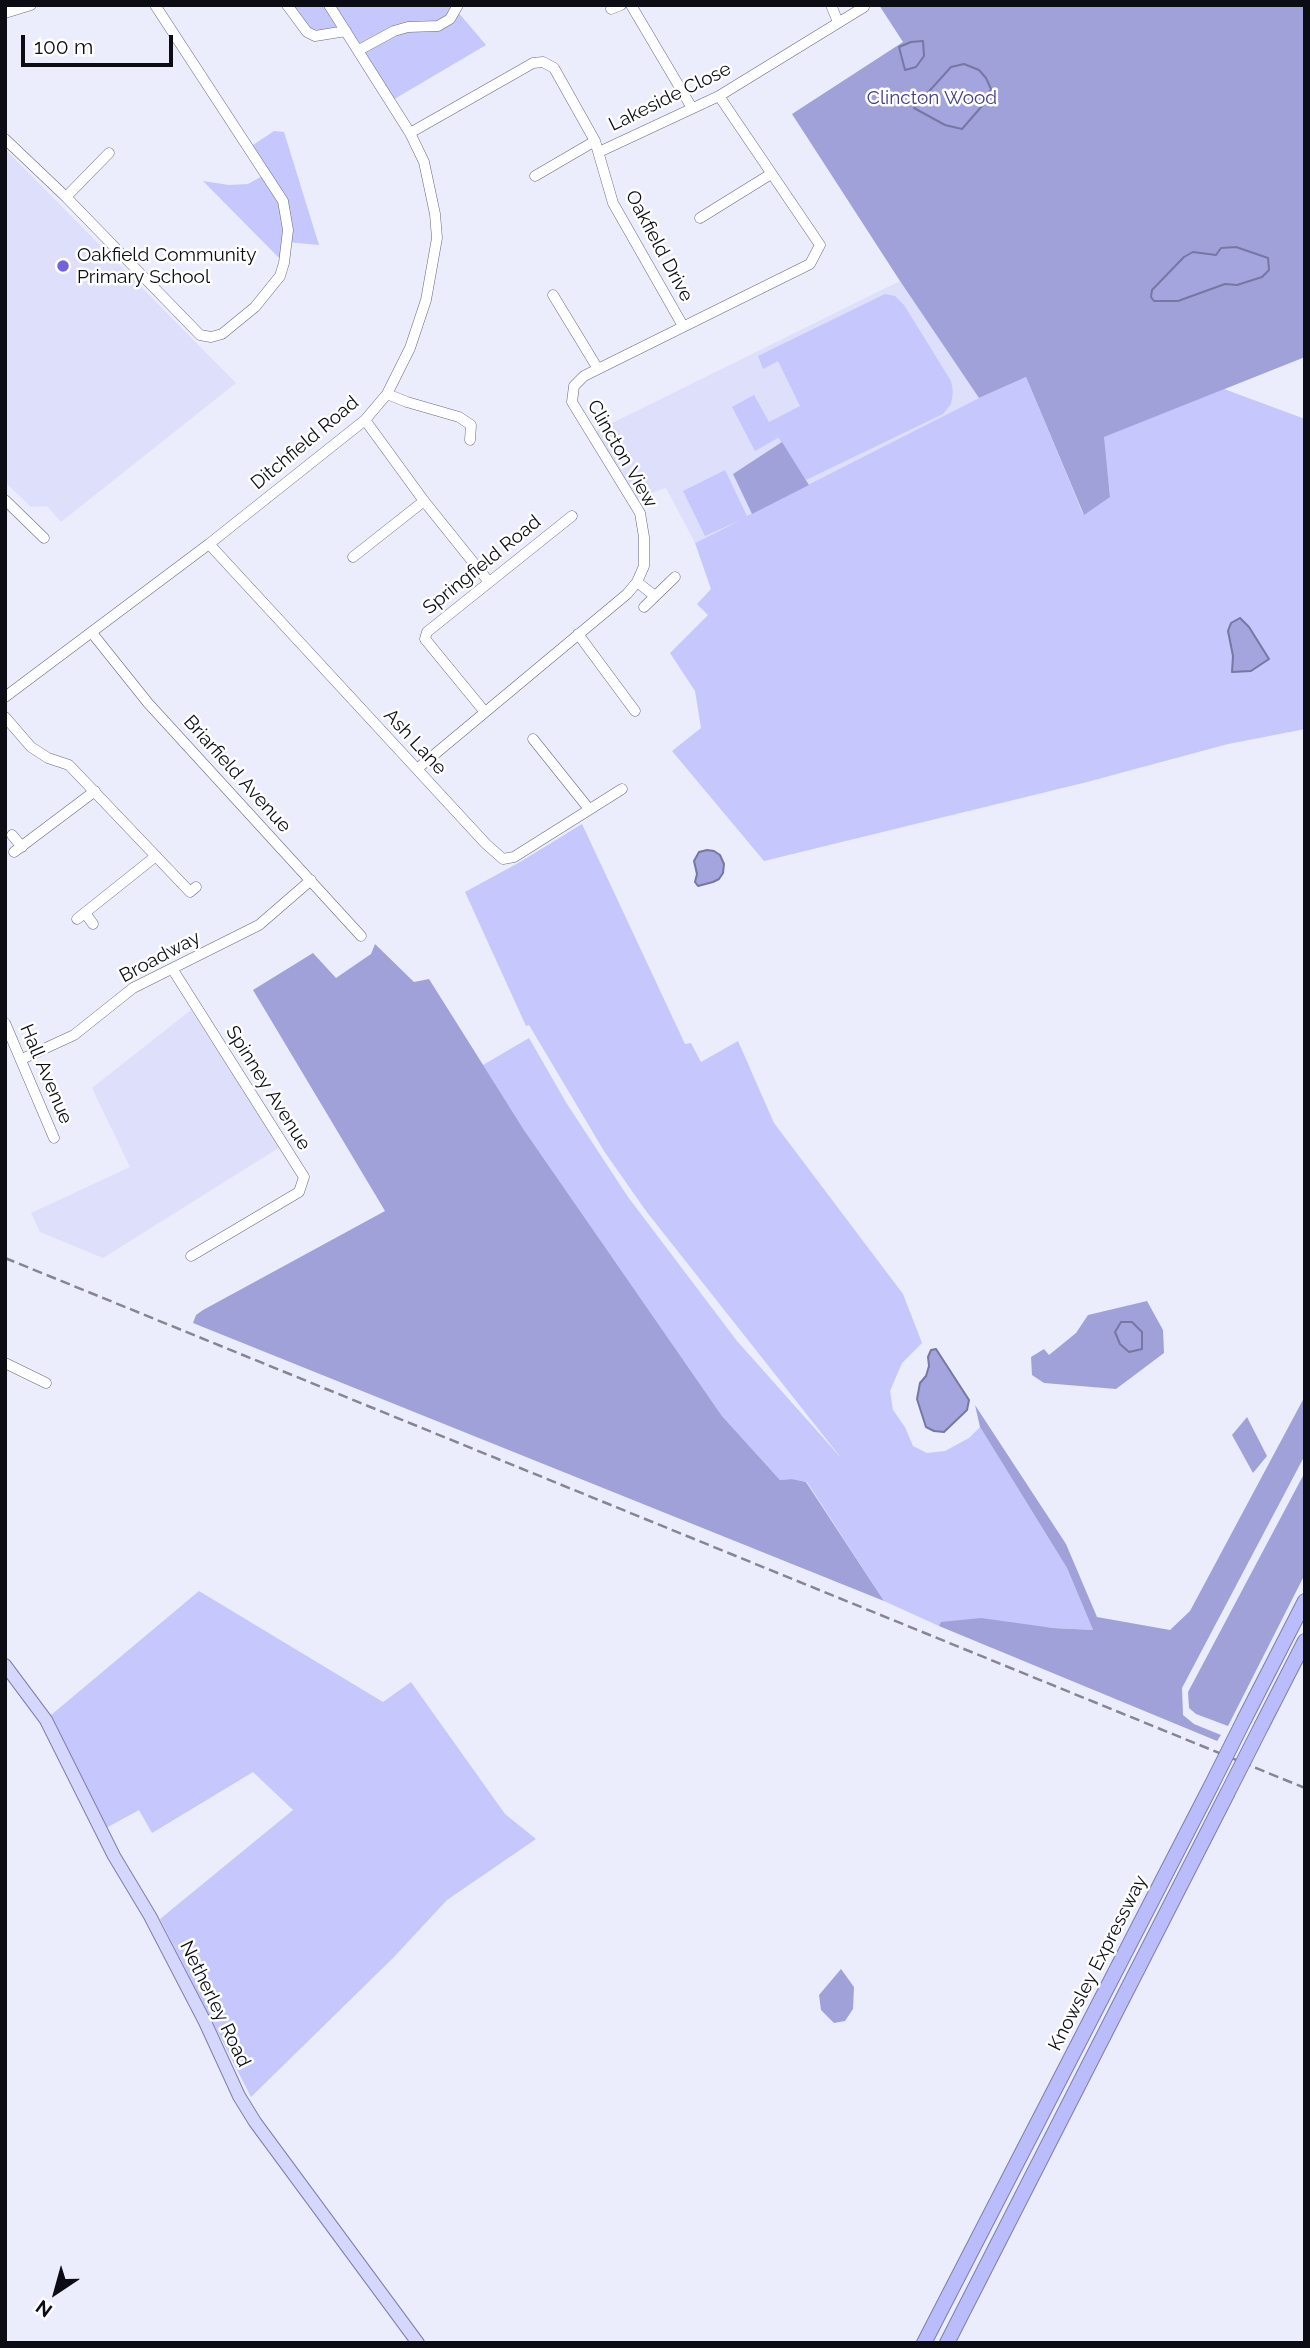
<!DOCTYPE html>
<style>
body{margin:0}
#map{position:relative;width:1310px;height:2348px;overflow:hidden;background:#ebecfc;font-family:Raleway,sans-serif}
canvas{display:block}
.frame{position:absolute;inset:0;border:7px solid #0c0c15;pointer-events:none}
.north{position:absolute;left:21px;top:2257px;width:70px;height:70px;-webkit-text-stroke:5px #fff;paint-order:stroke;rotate:216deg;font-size:19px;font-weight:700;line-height:28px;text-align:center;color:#0c0c15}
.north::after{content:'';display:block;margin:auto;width:24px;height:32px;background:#0c0c15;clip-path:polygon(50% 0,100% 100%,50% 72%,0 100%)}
.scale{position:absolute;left:21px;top:35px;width:152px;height:32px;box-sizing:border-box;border:4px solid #0c0c15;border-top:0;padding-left:9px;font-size:21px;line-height:24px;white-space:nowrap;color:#0c0c15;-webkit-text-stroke:5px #fff;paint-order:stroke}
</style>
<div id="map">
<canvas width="1310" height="2348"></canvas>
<div class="frame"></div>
<div class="north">N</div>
<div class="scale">100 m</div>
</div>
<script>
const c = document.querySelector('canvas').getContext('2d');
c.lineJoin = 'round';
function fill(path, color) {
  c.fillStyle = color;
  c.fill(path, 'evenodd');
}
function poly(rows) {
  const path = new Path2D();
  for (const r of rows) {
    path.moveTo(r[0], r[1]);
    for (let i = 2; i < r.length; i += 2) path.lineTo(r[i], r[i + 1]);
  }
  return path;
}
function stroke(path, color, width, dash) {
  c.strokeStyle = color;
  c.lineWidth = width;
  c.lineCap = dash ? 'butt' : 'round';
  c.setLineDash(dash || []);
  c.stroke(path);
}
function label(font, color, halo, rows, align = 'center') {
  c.font = font + ' Raleway,sans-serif';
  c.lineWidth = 5;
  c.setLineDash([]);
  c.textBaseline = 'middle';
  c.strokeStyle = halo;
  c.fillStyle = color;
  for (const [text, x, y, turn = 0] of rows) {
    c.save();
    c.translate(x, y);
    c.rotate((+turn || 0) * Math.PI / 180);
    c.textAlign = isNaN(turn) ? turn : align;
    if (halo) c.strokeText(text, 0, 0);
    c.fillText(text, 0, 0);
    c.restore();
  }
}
fill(poly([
 [5,149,236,383,61,522,47,506,31,507,5,482],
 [900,281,979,398,809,485,782,443,733,474,752,514,695,543,666,488,637,498,596,431],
 [191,1010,280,1147,103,1258,40,1232,31,1213,130,1167,92,1088]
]), '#dedffb');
fill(poly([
 [287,5,452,5,486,45,391,101,346,32,315,36],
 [274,131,284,132,319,245,287,242,284,263,203,181,229,185,248,184,266,174,250,147],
 [885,294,895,296,904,305,951,381,953,392,951,404,943,414,806,480,776,434,778,438,755,451,732,407,754,395,769,422,800,406,778,361,763,369,758,356],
 [1026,377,1083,514,1110,496,1103,437,1224,389,1305,419,1305,729,1228,744,1087,782,764,861,672,751,701,728,695,691,670,653,708,615,697,604,711,589,695,543,741,520,705,536,683,491,725,470,747,516,979,398],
 [582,824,685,1044,691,1043,701,1062,738,1041,774,1123,903,1294,922,1343,902,1363,890,1391,893,1410,905,1427,913,1446,927,1453,945,1451,969,1438,980,1427,1067,1568,1093,1630,942,1622,939,1626,884,1601,807,1482,792,1479,780,1480,722,1416,524,1130,483,1065,529,1038,567,1104,628,1197,737,1341,842,1459,646,1211,604,1151,529,1025,526,1026,465,892,520,862],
 [199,1591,383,1702,411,1682,505,1814,536,1839,447,1900,393,1958,251,2097,160,1919,293,1810,253,1772,152,1833,139,1810,106,1828,51,1715]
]), '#c6c7fd');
fill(poly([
 [879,5,1305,5,1305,357,1104,437,1110,497,1084,515,1026,377,979,398,900,281,792,114,903,42],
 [782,442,809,485,752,514,733,474],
 [375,944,414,982,429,979,524,1130,722,1416,780,1480,792,1479,806,1482,884,1601,193,1323,196,1315,203,1310,385,1211,253,990,313,953,336,978,371,954],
 [1147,1301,1163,1330,1164,1353,1116,1389,1044,1383,1032,1375,1031,1357,1044,1349,1049,1355,1076,1333,1088,1315],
 [1305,1396,1305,1455,1182,1688,1183,1715,1194,1724,1221,1735,1217,1741,939,1626,941,1622,981,1618,1053,1628,1093,1630,1067,1568,980,1427,975,1405,1066,1544,1097,1617,1170,1630,1190,1611],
 [1247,1417,1267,1456,1253,1473,1232,1435],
 [1305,1472,1305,1574,1228,1726,1196,1714,1189,1708,1188,1692],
 [841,1969,854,1987,853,2009,845,2021,834,2023,821,2010,819,1995]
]), '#a1a1da');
const water = poly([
 [923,41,924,56,916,67,905,70,899,47,911,42,923,41],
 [964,64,979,70,986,78,991,89,982,106,962,129,945,125,914,108,951,67,964,64],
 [1236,247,1268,258,1269,270,1262,277,1237,285,1225,284,1178,301,1154,301,1151,297,1152,290,1184,257,1193,252,1216,255,1221,248,1236,247],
 [1240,618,1249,627,1269,659,1251,671,1232,672,1233,656,1228,631,1231,623,1240,618],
 [707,850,714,851,720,855,724,864,723,873,719,879,713,882,698,886,695,882,697,874,694,861,699,852,707,850],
 [1121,1322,1132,1322,1142,1332,1142,1349,1129,1352,1120,1344,1115,1332,1121,1322],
 [936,1349,969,1400,967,1410,944,1432,934,1431,926,1427,917,1399,920,1383,926,1376,929,1366,928,1357,931,1350,936,1349]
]);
fill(water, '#a4a5de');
stroke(water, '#7677a2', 2);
const minor = poly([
 [287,5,307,32,315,36,346,31],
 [631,5,692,108],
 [831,5,838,22],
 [611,9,621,5],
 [5,13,31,5],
 [359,50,394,31,408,27,438,26,450,19,458,5],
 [410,133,533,63,543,62,554,68,595,141,613,203,683,326],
 [5,139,66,197,200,335,211,337,222,334,255,307,280,276,284,263,288,230,283,201,155,5],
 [599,152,719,96,864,7],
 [535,176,595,141],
 [66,197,109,153],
 [700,218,771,174],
 [553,295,598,369],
 [387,394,407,402,459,417,471,425,470,440],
 [365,420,424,501,489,582],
 [5,500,44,538],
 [209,544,486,844,503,859,514,857,622,789],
 [353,557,424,501],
 [637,582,655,596],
 [644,607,675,577],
 [92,633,148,703,361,936],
 [578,634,635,711],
 [5,697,209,544,365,420,387,394,410,348,426,300,437,238,435,214,424,162,410,133,329,5],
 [484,711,425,639,427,632,572,516],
 [5,717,31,747,48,758,69,765,190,892,196,887],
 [533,739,589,809],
 [417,769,627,594,637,582,644,566,644,537,640,513,572,402,574,386,584,376,810,264,820,245,719,96],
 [12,835,22,847],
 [14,852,95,791],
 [85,913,93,924],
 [77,919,156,856],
 [173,970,304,1177,299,1192,191,1256],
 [5,1023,54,1138],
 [22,1059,74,1035,133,988,259,925,311,880],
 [5,1363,46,1383]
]);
const major = poly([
 [5,1665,46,1720,114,1856,150,1916,205,2022,239,2096,255,2122,418,2343]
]);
const highway = poly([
 [1245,1718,1305,1601],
 [1262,1725,1305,1641],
 [924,2343,1211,1786],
 [947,2343,1227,1794]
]);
stroke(minor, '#686981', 11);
stroke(major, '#7e7eaa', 14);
stroke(highway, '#7e7eaa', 16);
stroke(minor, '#fff', 10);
stroke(major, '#d6d7fd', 12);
stroke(highway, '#bbbcfb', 14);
stroke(poly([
 [5,1258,1305,1788]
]), '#868693', 2.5, [10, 5]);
const highwayBridge = poly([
 [1211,1786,1245,1718],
 [1227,1794,1262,1725]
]);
stroke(highwayBridge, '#7e7eaa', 16, []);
stroke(highwayBridge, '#bbbcfb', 14);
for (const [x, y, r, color] of [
 [63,266,7,"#7063dd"]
]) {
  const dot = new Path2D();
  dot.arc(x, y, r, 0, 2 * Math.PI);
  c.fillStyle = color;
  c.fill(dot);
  stroke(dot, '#fff', 2.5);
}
label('19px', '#0c0c15', '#fff', [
 ["Lakeside Close",670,97,-26],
 ["Oakfield Drive",659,246,62],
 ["Ditchfield Road",305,443,-40],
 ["Clincton View",622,454,60],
 ["Springfield Road",482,565,-39],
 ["Ash Lane",415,742,47],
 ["Briarfield Avenue",237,774,48],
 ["Broadway",160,957,-28],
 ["Hall Avenue",46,1074,67],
 ["Spinney Avenue",268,1088,58],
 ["Knowsley Expressway",1098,1963,-63],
 ["Netherley Road",215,2004,64]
]);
label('19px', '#454085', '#fff', [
 ["Clincton Wood",932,98]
]);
label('19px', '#0c0c15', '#fff', [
 ["Oakfield Community",77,255],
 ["Primary School",77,277]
], 'left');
</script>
